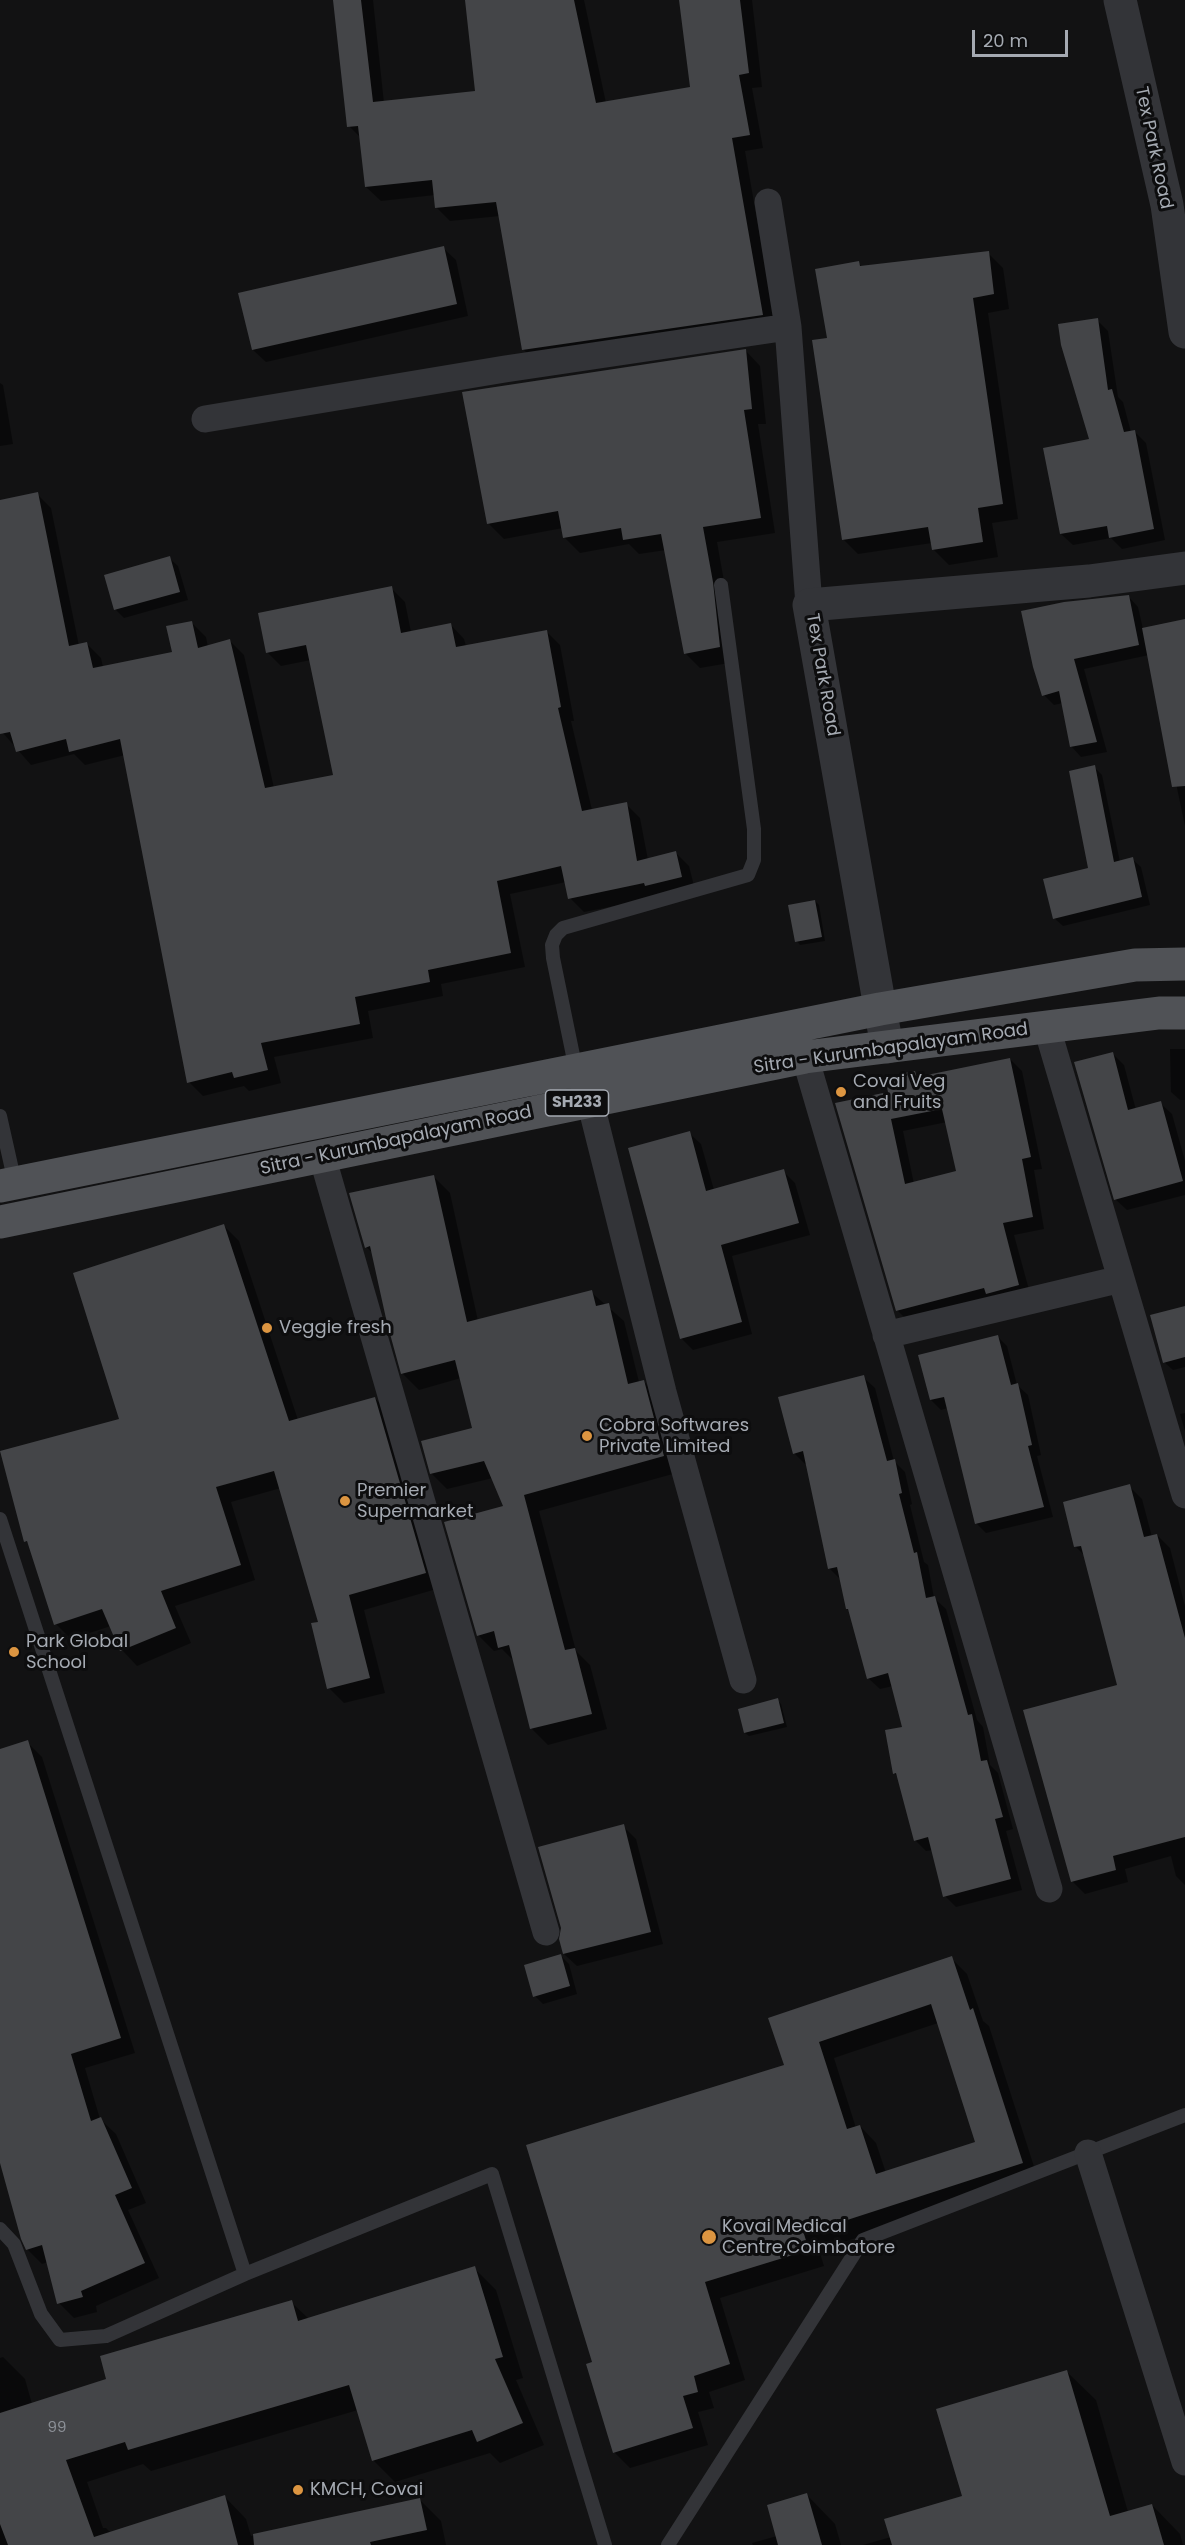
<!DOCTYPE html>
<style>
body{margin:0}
#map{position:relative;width:1185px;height:2545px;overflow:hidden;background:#121213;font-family:Poppins,sans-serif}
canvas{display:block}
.scale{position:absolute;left:972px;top:30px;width:96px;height:27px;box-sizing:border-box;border:3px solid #a5aab2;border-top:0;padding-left:8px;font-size:18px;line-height:21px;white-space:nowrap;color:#a5aab2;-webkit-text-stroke:4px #0d0d0e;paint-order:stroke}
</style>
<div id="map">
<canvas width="1185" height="2545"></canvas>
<div class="scale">20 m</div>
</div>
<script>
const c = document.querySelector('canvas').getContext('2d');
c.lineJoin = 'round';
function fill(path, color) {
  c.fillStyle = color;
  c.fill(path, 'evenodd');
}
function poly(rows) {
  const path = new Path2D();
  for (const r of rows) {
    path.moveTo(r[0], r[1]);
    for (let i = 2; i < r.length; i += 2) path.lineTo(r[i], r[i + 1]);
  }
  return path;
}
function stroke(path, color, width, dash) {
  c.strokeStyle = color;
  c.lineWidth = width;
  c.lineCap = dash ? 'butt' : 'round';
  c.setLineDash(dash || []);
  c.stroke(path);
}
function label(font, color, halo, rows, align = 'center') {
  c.font = font + ' Poppins,sans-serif';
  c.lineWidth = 6;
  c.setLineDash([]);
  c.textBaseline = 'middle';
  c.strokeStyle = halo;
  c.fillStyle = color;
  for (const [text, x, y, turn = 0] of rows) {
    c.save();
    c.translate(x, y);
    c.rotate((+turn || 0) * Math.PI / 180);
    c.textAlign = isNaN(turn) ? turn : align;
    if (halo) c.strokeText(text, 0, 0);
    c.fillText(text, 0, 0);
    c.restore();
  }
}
fill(poly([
 [335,0,373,0,384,103,477,93,467,0,584,0,606,103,691,88,680,0,752,0,762,87,752,88,763,148,745,151,776,328,538,364,524,350,500,216,450,221,436,207,435,195,381,201,366,187,361,138,349,126],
 [443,248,456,260,468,316,266,362,253,350],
 [988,253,1003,268,1009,309,988,313,1018,519,992,523,998,557,949,565,933,549,932,543,858,554,843,539,828,339,858,263,863,267],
 [1097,320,1108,331,1118,397,1123,402,1131,432,1135,432,1146,443,1165,540,1122,549,1111,538,1073,545,1061,534,1091,440],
 [746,351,760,366,766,424,758,424,775,533,717,542,727,598,735,662,700,668,685,653,666,550,639,554,629,544,580,553,565,538,563,528,504,539,489,524],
 [0,383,3,385,13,444,0,446],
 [37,494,51,508,79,646,87,644,101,658,103,667,174,654,192,623,206,637,208,647,230,641,244,655,274,788,335,777,311,660,281,666,267,652,391,588,405,602,411,632,450,624,464,639,466,646,546,631,560,645,574,721,571,721,592,810,626,804,640,818,648,860,675,852,689,866,695,890,584,912,570,898,566,882,510,894,525,967,441,984,443,996,368,1011,373,1038,274,1057,281,1083,249,1091,244,1086,203,1096,189,1082,125,755,85,765,74,754,31,765,3,733,0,717,0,501],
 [169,558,178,566,188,600,124,618,116,610,106,576],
 [1128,596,1138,607,1143,629,1185,621,1185,826,1149,655,1084,669,1107,752,1081,757,1071,746,1063,703,1054,705,1044,695,1034,667],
 [1094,767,1102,775,1120,862,1132,859,1141,867,1150,905,1063,926,1054,918,1090,869],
 [815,901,819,905,825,941,800,945,797,941],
 [1170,1049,1185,1049,1185,1100,1180,1100,1171,1092],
 [1113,1054,1124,1065,1136,1110,1160,1103,1172,1114,1185,1161,1185,1195,1127,1210,1115,1199],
 [1010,1059,1022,1071,1042,1169,1034,1170,1044,1229,1014,1235,1031,1297,909,1322,897,1310,837,1104,890,1093,915,1072,920,1078],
 [947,1122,958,1172,914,1184,903,1131],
 [689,1133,701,1144,714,1190,783,1171,795,1183,810,1235,732,1256,752,1334,693,1350,681,1338],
 [434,1177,450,1193,478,1321,591,1292,624,1321,639,1382,643,1381,659,1397,680,1472,539,1511,576,1651,590,1665,607,1729,548,1745,532,1729,515,1662,502,1649,494,1651,478,1635,505,1507,493,1478,447,1489,431,1473,474,1429,461,1378,419,1390,403,1374,388,1323,374,1254,366,1247],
 [223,1225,239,1241,298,1420,375,1398,390,1414,440,1588,364,1610,385,1693,344,1703,329,1688,320,1623,281,1488,231,1502,255,1580,175,1606,191,1643,137,1666,122,1650,111,1626,71,1639,56,1624,31,1546,26,1541,121,1420],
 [1185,1307,1185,1367,1173,1370,1164,1362],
 [997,1336,1007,1346,1017,1385,1028,1395,1041,1455,1037,1456,1053,1517,986,1533,976,1523,948,1408,941,1410,931,1400],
 [863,1377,875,1388,894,1461,905,1472,912,1504,910,1505,924,1562,928,1565,934,1598,946,1609,977,1720,983,1727,990,1765,998,1773,1013,1829,1006,1831,1022,1890,956,1907,945,1896,933,1850,926,1851,915,1840,899,1778,894,1773,904,1728,893,1686,880,1689,868,1678,850,1612,847,1609,841,1580,829,1568,808,1464,805,1464,794,1453],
 [1185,1413,1185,1431,1180,1414],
 [1129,1486,1142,1499,1152,1537,1157,1535,1170,1548,1185,1606,1185,1885,1176,1876,1171,1856,1125,1869,1128,1882,1085,1894,1072,1881,1119,1686,1085,1556,1076,1547],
 [777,1700,781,1704,787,1727,749,1736,745,1733],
 [27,1742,42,1757,135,2053,85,2068,100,2119,116,2134,146,2203,128,2210,159,2278,96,2306,97,2312,74,2318,59,2303,48,2262,42,2264,27,2249,0,2157,0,1751],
 [623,1826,636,1839,663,1944,577,1966,564,1954],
 [560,1955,569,1964,577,1994,543,2004,535,1996],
 [951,1958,967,1974,983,2021,989,2026,1038,2179,819,2250,824,2266,720,2298,745,2380,709,2392,714,2408,698,2412,708,2445,630,2468,614,2452,594,2363,786,2066,770,2019],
 [938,2023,977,2143,886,2173,876,2143,860,2126,856,2128,834,2058],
 [474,2268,496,2290,523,2378,516,2380,544,2445,500,2463,490,2453,395,2482,373,2460,358,2410,151,2471,143,2464,87,2482,103,2528,106,2528,111,2533,225,2497,246,2519,251,2536,420,2500,441,2521,446,2545,0,2545,0,2358,3,2357,25,2379,32,2404,108,2380,291,2302,309,2319],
 [1067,2372,1096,2400,1128,2512,1152,2505,1180,2534,1183,2545,863,2545,891,2537,963,2497],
 [807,2495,835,2524,841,2545,753,2545,752,2543,777,2536]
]), '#0007');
fill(poly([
 [333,0,361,0,373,102,475,91,465,0,574,0,596,103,690,87,679,0,740,0,749,73,739,75,750,135,732,138,763,315,522,350,496,202,435,208,432,180,365,187,358,126,347,127],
 [444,246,457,304,252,350,238,293],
 [989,251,994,294,973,298,1003,504,978,508,983,542,932,550,928,527,842,540,812,340,827,338,815,269,859,261,860,266],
 [1098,318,1108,390,1112,389,1124,432,1135,430,1154,529,1109,538,1107,526,1060,534,1043,448,1089,439,1061,345,1058,324],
 [746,349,752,409,744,410,761,518,703,527,713,582,720,647,684,654,661,534,623,540,621,528,563,538,558,511,487,524,462,392],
 [38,492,69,646,87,642,93,668,172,652,166,626,192,621,198,648,230,639,265,788,333,775,306,645,266,653,258,613,392,586,401,633,451,623,456,647,547,630,561,707,558,708,582,811,627,802,637,861,676,851,682,877,645,886,644,883,568,899,561,866,497,881,511,953,428,970,430,982,355,997,360,1024,261,1043,268,1070,234,1078,232,1072,187,1083,120,739,69,752,66,739,16,752,10,732,0,734,0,500],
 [170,556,180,592,114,610,104,575],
 [1129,595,1139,645,1074,659,1097,742,1070,747,1059,691,1042,696,1033,667,1021,611,1064,602],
 [1185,619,1185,786,1172,787,1142,628],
 [1095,765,1114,862,1133,857,1142,897,1053,919,1043,879,1088,868,1069,771],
 [815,900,822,937,795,942,788,905],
 [1113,1052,1128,1110,1161,1101,1183,1181,1114,1200,1074,1062],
 [1010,1058,1031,1157,1022,1159,1033,1217,1003,1223,1019,1285,986,1294,984,1288,896,1311,835,1103,888,1092,885,1077,915,1071,917,1077],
 [942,1109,956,1171,905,1184,891,1119],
 [690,1131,706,1191,784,1169,799,1223,721,1245,742,1322,680,1339,628,1148],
 [434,1175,467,1322,592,1290,596,1306,609,1303,628,1384,644,1380,664,1456,524,1495,565,1650,575,1648,592,1714,530,1729,509,1645,498,1648,494,1631,477,1636,444,1522,503,1506,484,1461,430,1474,421,1441,472,1428,455,1360,401,1374,387,1323,370,1246,365,1248,349,1193],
 [224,1224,289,1421,375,1397,426,1573,349,1595,370,1678,327,1689,311,1623,318,1622,274,1471,216,1487,241,1565,161,1591,176,1628,120,1651,102,1609,54,1625,27,1541,24,1542,0,1451,119,1419,73,1273],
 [1185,1306,1185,1357,1163,1363,1150,1315],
 [998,1335,1011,1385,1018,1383,1032,1445,1028,1446,1044,1507,975,1524,944,1397,930,1400,918,1355],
 [864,1375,887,1461,895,1459,902,1493,899,1494,914,1553,917,1552,926,1598,935,1596,968,1715,972,1714,981,1761,987,1760,1003,1817,995,1819,1011,1879,943,1897,928,1837,914,1841,896,1773,893,1774,885,1730,902,1727,888,1673,867,1679,848,1609,846,1609,837,1567,828,1569,803,1451,793,1454,778,1397],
 [1130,1484,1144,1537,1157,1534,1185,1638,1185,1837,1113,1856,1116,1870,1071,1882,1023,1710,1117,1685,1081,1546,1074,1547,1063,1502],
 [778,1698,784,1723,744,1733,738,1709],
 [28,1740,121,2038,71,2054,91,2121,101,2117,132,2188,115,2195,145,2263,81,2291,83,2297,57,2304,42,2245,26,2250,21,2239,0,2163,0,1749],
 [624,1824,651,1932,563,1954,559,1939,561,1928,538,1847],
 [561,1954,570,1986,533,1997,524,1965],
 [952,1956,970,2010,973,2008,1023,2163,804,2234,809,2250,705,2282,730,2364,694,2376,698,2392,683,2396,693,2428,613,2453,586,2364,592,2362,526,2145,784,2065,768,2018],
 [931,2004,975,2142,876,2174,860,2125,847,2129,819,2042],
 [475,2266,503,2357,495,2359,523,2423,477,2442,472,2430,372,2461,349,2385,128,2450,125,2442,66,2460,94,2537,225,2495,238,2545,8,2545,0,2524,0,2413,106,2379,100,2356,292,2300,298,2321],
 [1067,2370,1110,2516,1152,2504,1164,2545,892,2545,884,2519,962,2496,936,2409],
 [807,2493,822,2545,778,2545,767,2505],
 [420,2498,427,2530,370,2542,371,2545,254,2545,253,2534]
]), '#444548');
stroke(poly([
 [576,1070,553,958,552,945,556,935,563,928,748,875,754,860,754,829,721,585],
 [0,1116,15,1183],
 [0,1519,245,2274],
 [0,2229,14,2244,41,2314,60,2340,106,2336,245,2274,492,2174,605,2545],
 [668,2545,863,2240,1185,2115]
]), '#333438', 14);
stroke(poly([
 [768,202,788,327],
 [205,419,505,369,788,327,809,605],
 [1047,1028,1185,1495],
 [805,1057,1049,1889],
 [590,1101,663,1392,743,1680],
 [322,1156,546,1932],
 [886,1335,1121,1279],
 [1088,2153,1185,2462]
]), '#333438', 27);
stroke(poly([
 [1120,0,1167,205,1185,332],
 [887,1047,809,605,1089,581,1185,568]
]), '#333438', 33);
stroke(poly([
 [0,1186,880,1009,1135,965,1185,964],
 [0,1222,805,1057,1159,1013,1185,1013]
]), '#505256', 33);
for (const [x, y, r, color] of [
 [841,1092,6,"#dc9541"],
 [267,1328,6,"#dc9541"],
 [587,1436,6,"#dc9541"],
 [345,1501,6,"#dc9541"],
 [14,1652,6,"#dc9541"],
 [709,2237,8,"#dc9541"],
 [298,2490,6,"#dc9541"]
]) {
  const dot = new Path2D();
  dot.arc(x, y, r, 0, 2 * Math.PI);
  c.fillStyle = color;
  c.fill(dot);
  stroke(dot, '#0d0d0e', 2);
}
label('15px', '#8d9198', null, [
 ["99",57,2428]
]);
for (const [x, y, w] of [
 [577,1103,63]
]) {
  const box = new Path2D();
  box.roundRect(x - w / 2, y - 13, w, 26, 4.5);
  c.fillStyle = '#0d0d0e';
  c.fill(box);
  stroke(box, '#a5aab2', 1.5);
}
label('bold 16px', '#a5aab2', null, [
 ["SH233",577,1103]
]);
label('18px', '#a5aab2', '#0d0d0e', [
 ["Tex Park Road",1153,148,78],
 ["Tex Park Road",822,675,80],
 ["Sitra - Kurumbapalayam Road",891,1049,-8],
 ["Sitra - Kurumbapalayam Road",396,1141,-12]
]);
label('18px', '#a5aab2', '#0d0d0e', [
 ["Covai Veg",853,1082],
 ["and Fruits",853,1103],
 ["Veggie fresh",279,1328],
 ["Cobra Softwares",599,1426],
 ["Private Limited",599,1447],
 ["Premier",357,1491],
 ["Supermarket",357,1512],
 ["Park Global",26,1642],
 ["School",26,1663],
 ["Kovai Medical",722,2227],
 ["Centre,Coimbatore",722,2248],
 ["KMCH, Covai",310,2490]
], 'left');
</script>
